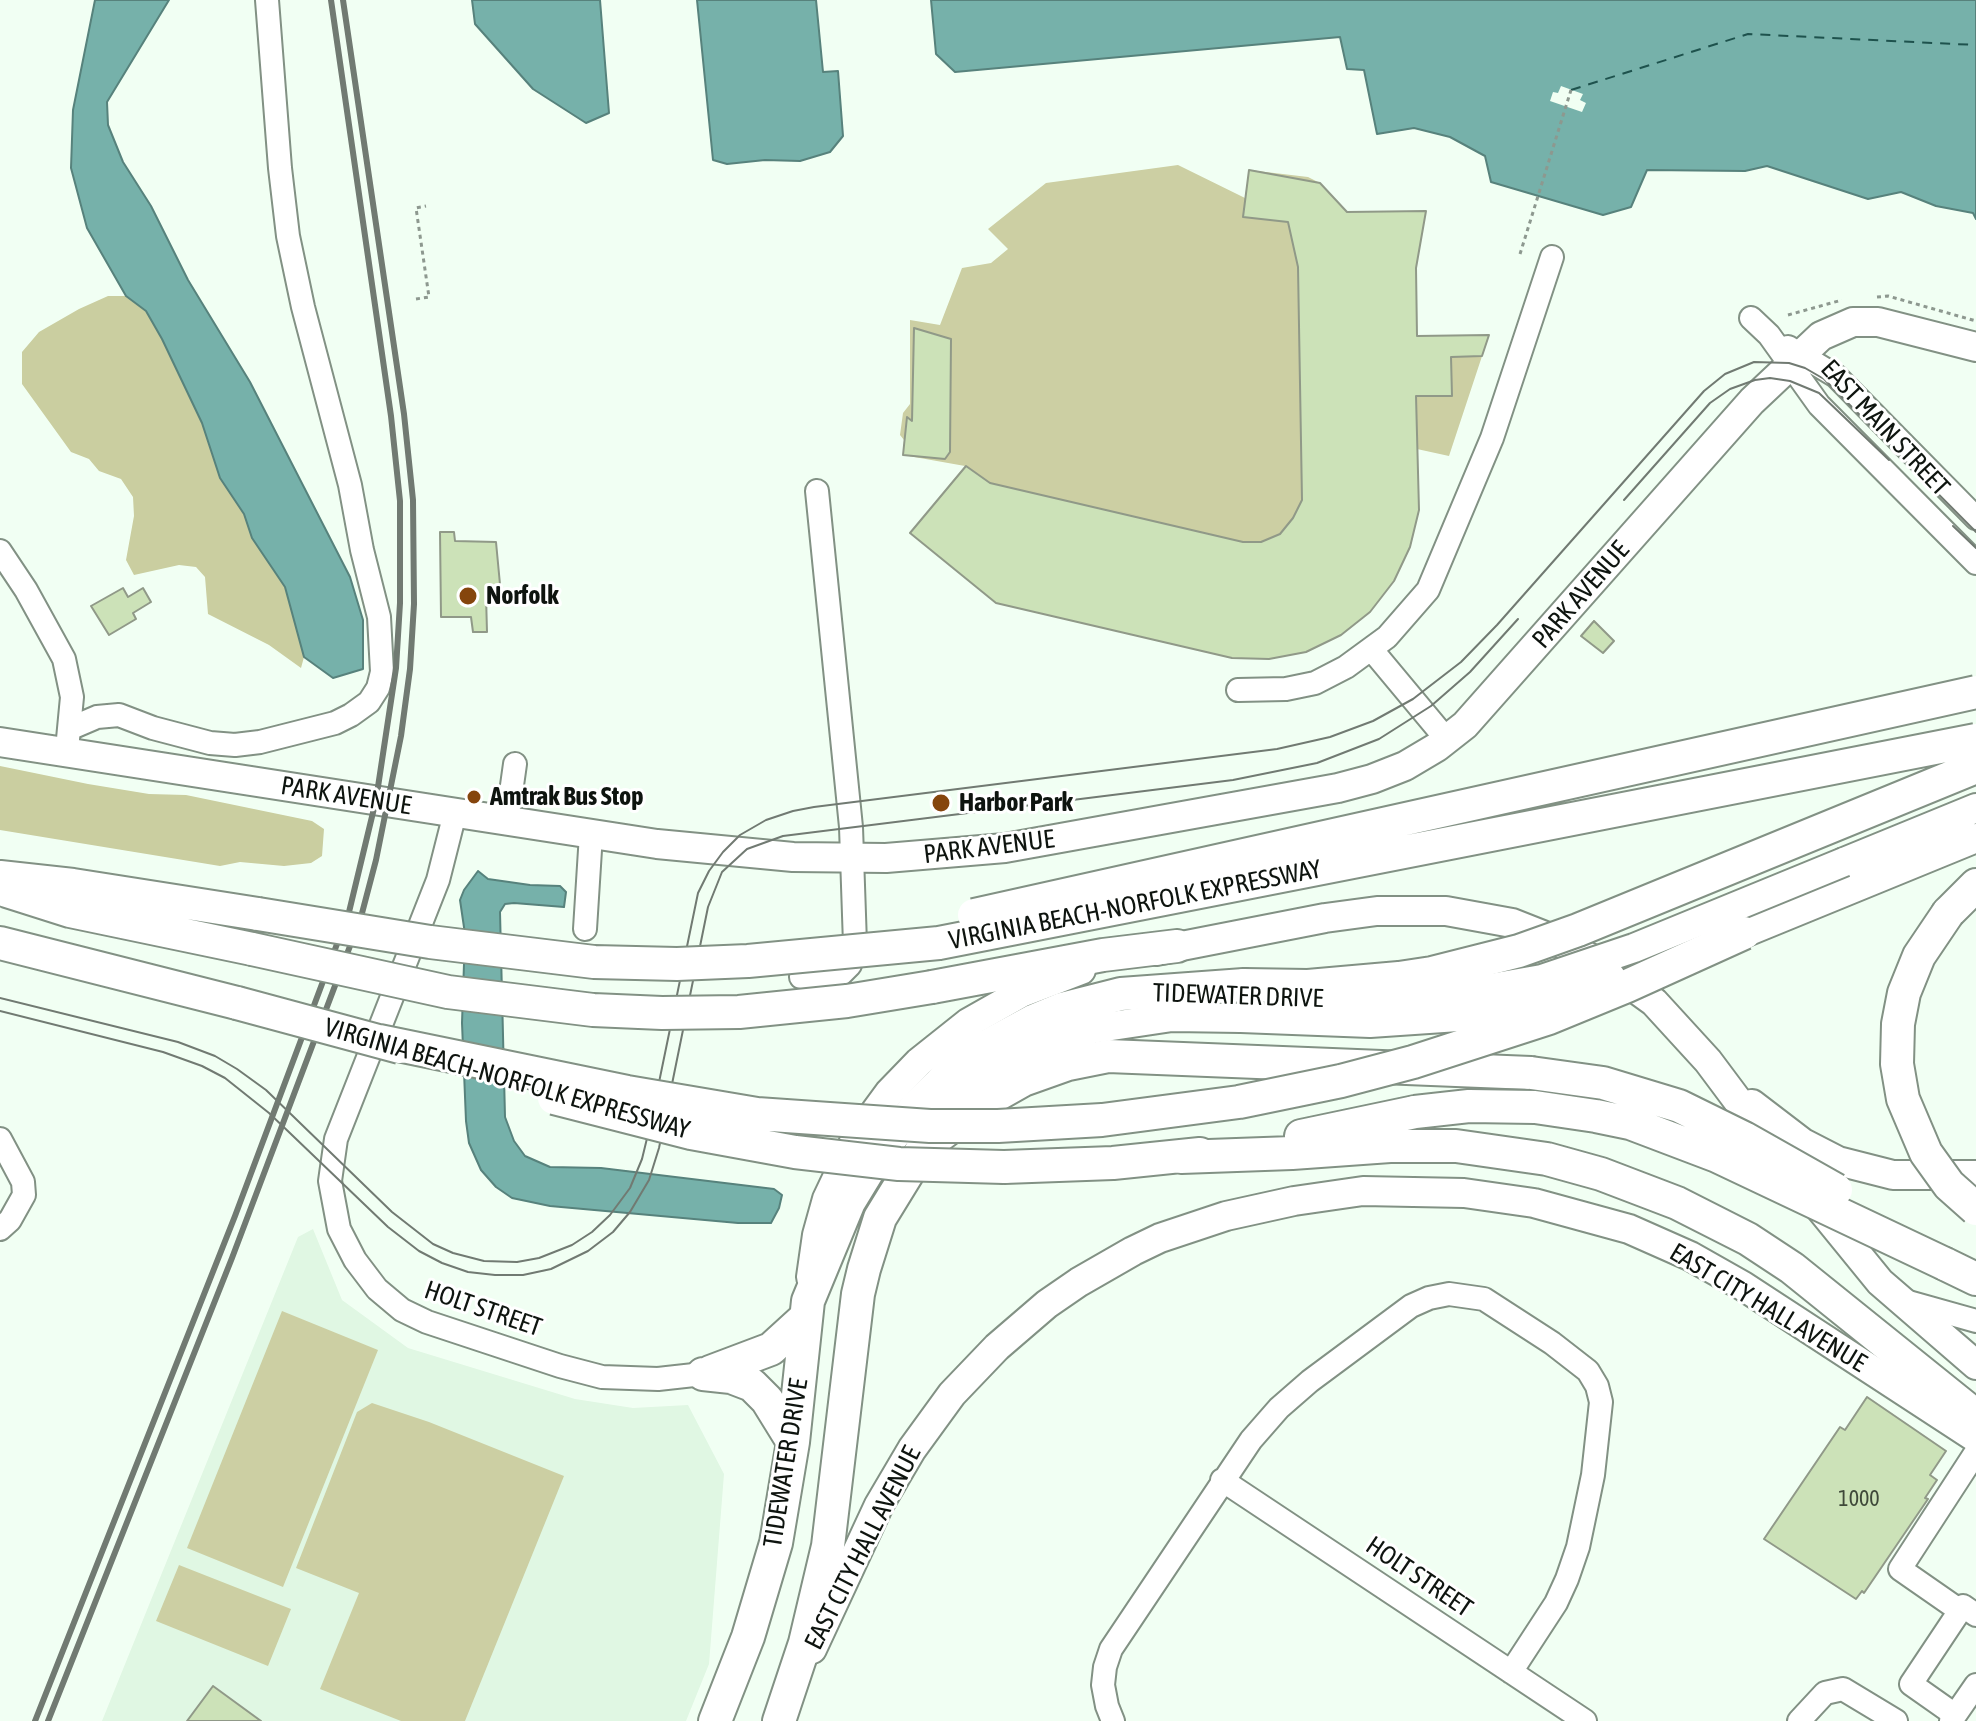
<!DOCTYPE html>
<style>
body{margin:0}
canvas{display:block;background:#f1fff3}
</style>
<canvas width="1976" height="1721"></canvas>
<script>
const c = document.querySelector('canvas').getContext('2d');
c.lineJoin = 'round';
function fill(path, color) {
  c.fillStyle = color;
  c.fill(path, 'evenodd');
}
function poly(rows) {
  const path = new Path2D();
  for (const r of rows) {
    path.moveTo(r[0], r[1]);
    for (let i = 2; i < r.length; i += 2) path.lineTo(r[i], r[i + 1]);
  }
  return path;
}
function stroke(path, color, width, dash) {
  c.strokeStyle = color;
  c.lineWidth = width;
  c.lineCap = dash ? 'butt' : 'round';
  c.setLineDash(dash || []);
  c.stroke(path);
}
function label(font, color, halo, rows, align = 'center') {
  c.font = font + ' "Asap Condensed",sans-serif';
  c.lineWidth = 6;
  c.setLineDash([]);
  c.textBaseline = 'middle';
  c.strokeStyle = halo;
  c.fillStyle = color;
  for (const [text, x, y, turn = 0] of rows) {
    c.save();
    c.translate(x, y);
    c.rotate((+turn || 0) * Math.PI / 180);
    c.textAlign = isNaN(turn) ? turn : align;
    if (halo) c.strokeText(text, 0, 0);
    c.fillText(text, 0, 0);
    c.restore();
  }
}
fill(poly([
 [313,1229,342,1300,408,1348,575,1399,633,1408,688,1405,724,1474,709,1664,686,1721,102,1721,298,1237]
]), '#e0f7e3');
fill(poly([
 [1178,165,1245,198,1249,170,1308,177,1320,183,1347,212,1426,211,1416,268,1417,336,1489,335,1449,456,1417,449,1419,510,1410,547,1394,581,1370,612,1341,635,1306,652,1269,659,1232,658,996,603,910,533,965,466,903,455,904,440,900,435,903,413,910,404,910,320,940,325,962,268,991,263,1008,249,988,229,1046,183],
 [282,1311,378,1350,283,1587,187,1548],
 [372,1403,429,1422,564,1476,465,1721,401,1721,320,1689,359,1593,296,1568,357,1412],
 [179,1565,291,1609,268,1666,156,1621]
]), '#cccfa3');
fill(poly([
 [108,296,126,296,146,311,162,339,202,423,220,478,244,514,252,538,285,587,304,657,301,668,269,645,208,614,205,577,196,567,179,565,134,575,126,560,134,516,133,497,121,479,99,471,89,459,71,452,22,384,22,352,39,332,79,309],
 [0,766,88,784,149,794,186,795,312,821,324,829,322,856,311,863,284,866,240,862,220,866,0,830]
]), '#cacea0');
const water = poly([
 [95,0,169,0,107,102,108,125,123,162,151,206,188,280,250,382,350,577,363,620,363,669,333,678,304,657,285,587,252,538,244,514,220,478,202,423,162,339,146,311,126,296,87,228,71,168,73,110,95,0],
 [472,0,600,0,609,113,586,123,533,89,475,24,472,0],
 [697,0,816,0,823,72,838,71,843,136,830,152,800,161,765,160,727,164,713,160,697,0],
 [931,0,1976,0,1976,219,1973,213,1936,206,1901,192,1868,199,1767,166,1745,171,1647,170,1631,207,1603,215,1491,182,1485,156,1450,137,1414,128,1377,134,1364,70,1347,69,1340,37,955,72,936,54,931,0],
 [478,871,488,879,530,885,560,886,566,892,564,907,514,903,505,904,500,912,505,1117,514,1141,525,1156,550,1167,601,1168,774,1189,782,1195,779,1208,771,1223,738,1223,550,1206,512,1198,496,1187,481,1170,469,1143,466,1121,462,1023,465,934,460,900,464,890,478,871]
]);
fill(water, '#76b1aa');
stroke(water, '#57827c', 2);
fill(poly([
 [1561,86,1583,94,1580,100,1586,103,1582,112,1550,101,1553,92,1558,93]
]), '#f1fff3');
stroke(poly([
 [1571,90,1748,34,1976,45]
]), '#1e524d', 2, [10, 8]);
const building = poly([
 [1249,170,1320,183,1347,212,1426,211,1416,268,1417,336,1489,335,1482,356,1451,357,1452,396,1416,396,1419,510,1410,547,1394,581,1370,612,1341,635,1306,652,1269,659,1232,658,996,603,910,533,966,466,990,483,1243,542,1261,542,1280,534,1293,518,1302,500,1298,267,1288,222,1243,217,1249,170],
 [914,328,951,339,950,452,945,459,903,455,907,417,912,421,914,328],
 [440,532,454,532,455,541,496,542,501,595,486,595,487,632,473,632,471,617,441,617,440,532],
 [123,588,128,597,143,588,151,602,133,613,136,619,109,635,91,606,123,588],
 [1594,621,1614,641,1603,653,1581,636,1594,621],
 [1867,1397,1946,1451,1930,1475,1937,1480,1925,1498,1928,1499,1864,1593,1862,1591,1856,1599,1764,1539,1840,1427,1845,1430,1867,1397],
 [213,1686,261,1721,187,1721,213,1686]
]);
fill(building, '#cce2b8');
stroke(building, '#909988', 2);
const minor = poly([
 [1751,318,1769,335,1819,405,1976,563],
 [1788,347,1836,376,1976,518],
 [0,551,26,590,64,659,72,697,68,739],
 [1372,650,1447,740],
 [1238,690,1286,689,1315,683,1346,667,1387,637,1428,590,1492,438,1552,257],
 [69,729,97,717,119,715,153,728,210,743,235,745,260,742,335,723,351,715,369,702,378,688,382,672,379,617,362,550,350,485,303,307,288,236,280,168,267,0],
 [455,813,438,880,336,1139,330,1181,339,1229,355,1260,377,1289,402,1310,427,1322,560,1366,602,1377,658,1379,703,1374],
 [507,821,515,764],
 [585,929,591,834],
 [801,977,820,980,841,974,850,965,855,944,851,827,817,491],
 [0,1139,23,1182,24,1195,10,1220,0,1229],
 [1905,1301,1976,1321],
 [1222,1480,1585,1721],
 [1959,1610,1900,1569,1976,1452],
 [1955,1715,1911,1684,1963,1606,1976,1615],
 [1113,1721,1107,1706,1103,1685,1105,1667,1111,1649,1251,1440,1279,1408,1310,1381,1411,1306,1429,1298,1449,1294,1484,1299,1552,1343,1588,1371,1597,1386,1601,1402,1593,1475,1578,1547,1567,1579,1556,1603,1511,1672],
 [1799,1721,1825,1693,1843,1689,1896,1721],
 [1951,1721,1976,1685]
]);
const major = poly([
 [0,742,657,844,793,857,886,858,1005,848,1338,788,1372,779,1405,766,1437,747,1465,725,1752,401,1821,336,1853,322,1878,322,1976,347],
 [1844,862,1976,808],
 [1744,933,1976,838],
 [1156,951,1325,918,1377,911,1446,911,1512,923,1555,940,1600,963,1654,1002,1708,1061,1779,1156],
 [1752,1104,1803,1143,1838,1161,1893,1175,1976,1175],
 [950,1112,983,1083,1016,1061,1053,1043,1092,1029,1172,1017,1241,1018],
 [1814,1201,1880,1282,1976,1365],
 [811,1277,817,1235,827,1199,856,1138,889,1093,919,1062,968,1023,1021,993,1081,970],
 [812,1649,879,1505,912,1449,952,1394,997,1347,1047,1304,1079,1282,1133,1251,1160,1238,1226,1216,1294,1201,1363,1191,1464,1193,1534,1203,1629,1229,1690,1256,1743,1286,1976,1438]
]);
const highway = poly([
 [0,877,73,885,258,914],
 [7,891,70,911,252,949],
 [1948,913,1976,885],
 [0,943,237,1003],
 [932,987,1103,955,1177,946],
 [1301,1136,1415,1112],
 [1181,1157,1292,1153,1390,1146,1456,1146,1547,1159,1601,1174,1677,1203,1748,1239,1792,1268,1976,1416],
 [1004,1167,1113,1163,1200,1154],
 [1945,1264,1976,1279],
 [710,1372,771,1349,805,1318],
 [703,1374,731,1377,752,1385,767,1400,793,1442],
 [715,1721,748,1637,776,1543,793,1442,808,1301,849,1202,880,1151,916,1107,957,1067,983,1048,1033,1021,1062,1009,1121,994,1244,985],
 [779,1721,805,1643,828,1546,858,1294,864,1269,880,1218,923,1148,984,1102,1023,1080,1068,1064,1108,1056,1531,1073]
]);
stroke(minor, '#829184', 26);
stroke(major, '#829184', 32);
stroke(highway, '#829184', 36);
stroke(poly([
 [1520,254,1571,90],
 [1877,297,1888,296,1976,321],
 [416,299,429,297,416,208,426,206],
 [1788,315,1842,300]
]), '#8d988f', 3, [4, 4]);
stroke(minor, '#fff', 22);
stroke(major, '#fff', 28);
stroke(highway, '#fff', 32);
stroke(poly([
 [1624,500,1710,403,1730,389,1755,380,1770,378,1790,381,1819,393,1889,460],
 [1953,526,1976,548],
 [0,998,178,1042,215,1056,237,1069,266,1090,392,1212,433,1244,453,1253,484,1261,517,1262,539,1258,572,1245,592,1232,610,1215,630,1188,642,1159,650,1126,698,893,709,871,723,852,740,835,766,820,793,811,814,807,1277,749,1330,737,1373,721,1413,699,1461,662,1497,625,1704,391,1725,374,1754,362,1789,363,1805,368,1824,379,1976,532],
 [0,1011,163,1052,202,1066,225,1078,269,1113,388,1227,419,1251,442,1263,468,1272,495,1275,523,1275,551,1269,588,1251,613,1232,630,1212,649,1180,659,1148,708,907,722,872,747,849,783,836,1233,780,1317,763,1379,739,1431,706,1470,672,1518,619]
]), '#717a72', 2);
stroke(poly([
 [35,1721,235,1216,349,912,376,800,396,668,400,603,400,501,391,416,331,0],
 [48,1721,232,1258,361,917,376,860,401,736,410,669,414,604,413,500,404,414,343,0]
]), '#717a72', 6);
const majorBridge = poly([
 [1304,998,1380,1000,1446,996,1542,979,1634,948,1844,862],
 [1241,1018,1370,1023,1458,1017,1560,994,1611,977]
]);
const highwayBridge = poly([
 [1948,913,1919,956,1904,993,1898,1024,1897,1064,1903,1099,1926,1153,1949,1185,1976,1209],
 [258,914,430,942,594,962,677,964,748,961,939,943,1976,740],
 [974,915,1976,692],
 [252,949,448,992,593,1010,662,1013,739,1012,847,1001,932,987],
 [1244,985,1308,986,1399,978,1432,973,1519,951,1578,930,1976,767],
 [237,1003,400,1047],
 [379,1041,627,1092,757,1114,930,1126,998,1126,1102,1120,1239,1102,1341,1081,1413,1062,1549,1018,1627,986,1744,933],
 [1531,1073,1603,1083,1679,1106,1744,1138,1836,1190],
 [554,1098,691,1133,795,1152,899,1164,1004,1167],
 [1415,1112,1469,1106,1535,1107,1596,1116,1630,1123,1717,1156,1945,1264]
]);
stroke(majorBridge, '#829184', 32, []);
stroke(highwayBridge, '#829184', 36, []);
stroke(majorBridge, '#fff', 28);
stroke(highwayBridge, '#fff', 32);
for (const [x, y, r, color] of [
 [468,596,10,"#85450d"],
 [474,797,8,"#85450d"],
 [941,803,10,"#85450d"]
]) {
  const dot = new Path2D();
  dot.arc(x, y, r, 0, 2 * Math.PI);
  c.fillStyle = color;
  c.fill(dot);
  stroke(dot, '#fff', 3);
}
label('22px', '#3e4839', null, [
 ["1000",1859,1499]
]);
label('26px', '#0e140f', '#fff', [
 ["EAST MAIN STREET",1885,428,47],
 ["PARK AVENUE",1581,595,-49],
 ["PARK AVENUE",346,796,9],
 ["PARK AVENUE",989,847,-7],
 ["VIRGINIA BEACH-NORFOLK EXPRESSWAY",1135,905,-11],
 ["TIDEWATER DRIVE",1238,996,2],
 ["VIRGINIA BEACH-NORFOLK EXPRESSWAY",507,1079,16],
 ["EAST CITY HALL AVENUE",1768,1308,31],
 ["HOLT STREET",483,1309,19],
 ["TIDEWATER DRIVE",786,1463,-81],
 ["EAST CITY HALL AVENUE",863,1548,-63],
 ["HOLT STREET",1419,1577,34]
]);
label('bold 26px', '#0e140f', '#fff', [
 ["Norfolk",486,596],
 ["Amtrak Bus Stop",490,797],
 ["Harbor Park",959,803]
], 'left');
</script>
